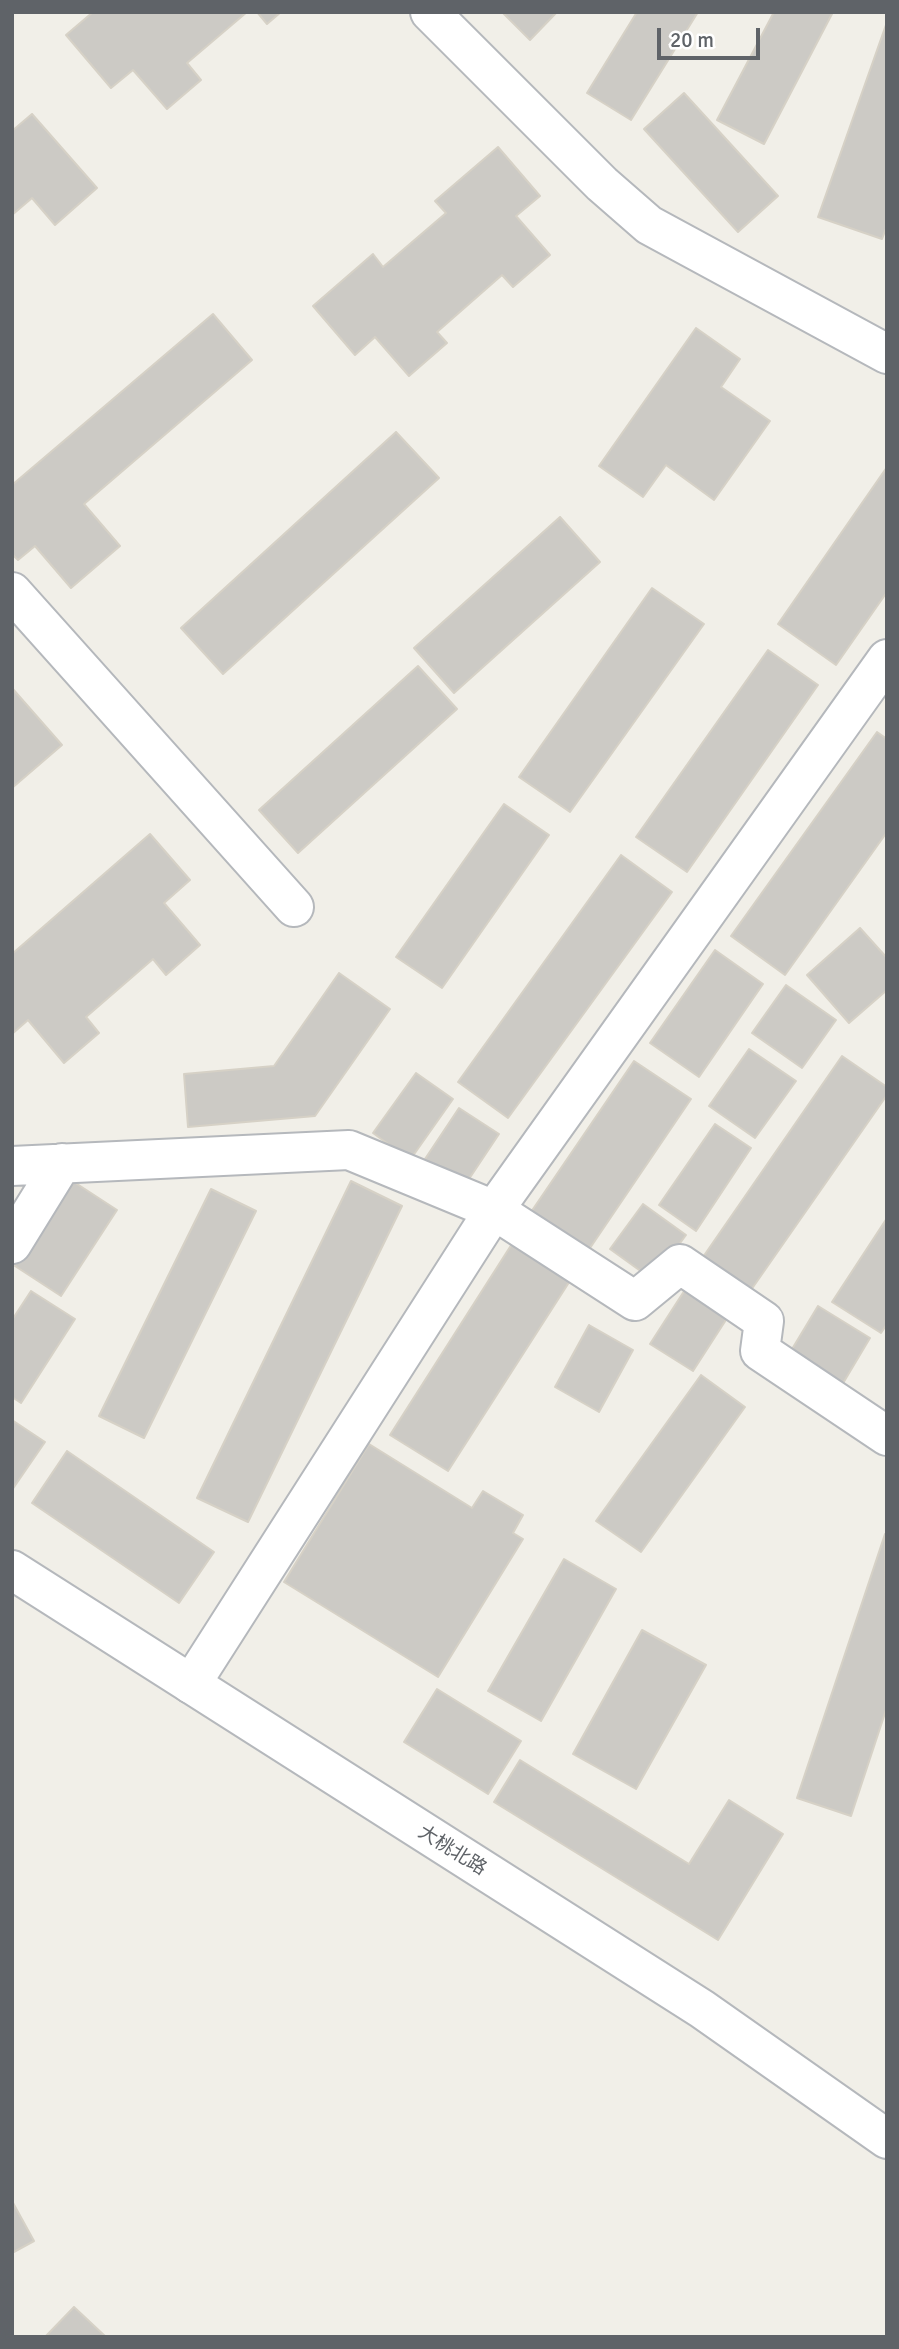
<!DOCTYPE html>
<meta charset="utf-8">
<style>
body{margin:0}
#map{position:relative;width:899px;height:2349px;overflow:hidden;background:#f1efe8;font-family:Signika,sans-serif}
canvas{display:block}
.frame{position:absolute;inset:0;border:14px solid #5f6368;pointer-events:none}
.scale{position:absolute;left:657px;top:28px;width:103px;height:32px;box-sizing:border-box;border:4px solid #5f6368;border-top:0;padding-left:9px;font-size:21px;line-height:24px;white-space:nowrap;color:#5f6368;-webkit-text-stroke:5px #fff;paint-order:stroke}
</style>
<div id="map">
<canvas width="899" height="2349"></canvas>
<div class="frame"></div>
<div class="scale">20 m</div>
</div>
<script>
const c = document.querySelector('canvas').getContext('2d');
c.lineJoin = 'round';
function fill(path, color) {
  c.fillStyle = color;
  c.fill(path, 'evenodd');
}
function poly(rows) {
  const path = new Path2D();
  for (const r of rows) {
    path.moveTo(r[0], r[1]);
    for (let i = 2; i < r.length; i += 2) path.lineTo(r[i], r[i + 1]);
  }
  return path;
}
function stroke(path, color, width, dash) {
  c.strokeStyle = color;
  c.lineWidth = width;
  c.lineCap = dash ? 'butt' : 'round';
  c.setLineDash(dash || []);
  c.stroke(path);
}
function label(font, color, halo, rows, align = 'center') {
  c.font = font + ' Signika,"Noto Sans SC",sans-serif';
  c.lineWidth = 5;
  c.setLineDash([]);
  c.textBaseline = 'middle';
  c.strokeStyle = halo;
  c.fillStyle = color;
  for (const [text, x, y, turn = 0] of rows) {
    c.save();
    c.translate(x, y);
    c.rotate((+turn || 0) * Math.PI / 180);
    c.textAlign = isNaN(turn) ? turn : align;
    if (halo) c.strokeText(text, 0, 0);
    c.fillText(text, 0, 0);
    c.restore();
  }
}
const building = poly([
 [93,12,247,12,187,63,201,80,167,109,133,70,111,88,66,35,93,12],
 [257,12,281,12,267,24,257,12],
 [502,12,557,12,530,40,502,12],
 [637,12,698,12,631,120,587,93,637,12],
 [774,12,833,12,764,144,717,120,774,12],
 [887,22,887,226,882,239,818,217,887,22],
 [684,93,778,196,738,232,644,129,684,93],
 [32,114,97,188,55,225,32,198,12,215,12,131,32,114],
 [498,147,540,196,516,216,550,255,513,287,502,275,437,332,447,343,409,376,375,337,355,355,313,306,373,254,383,267,446,213,435,201,498,147],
 [213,314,252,360,84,504,120,546,71,588,35,546,18,560,12,554,12,485,213,314],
 [696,328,740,359,721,387,770,421,714,500,666,465,643,497,599,466,696,328],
 [396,432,439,478,223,674,181,628,396,432],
 [887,467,887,592,836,665,778,624,887,467],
 [560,517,600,562,454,693,414,648,560,517],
 [652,588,704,624,570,812,519,777,652,588],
 [768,650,818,685,687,872,636,837,768,650],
 [418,666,457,709,298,853,259,810,418,666],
 [12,688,62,745,12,788,12,688],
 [877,732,887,739,887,832,785,975,731,936,877,732],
 [504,804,549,835,442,988,396,957,504,804],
 [150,834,190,880,164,903,200,945,166,975,153,959,86,1017,99,1033,64,1063,28,1020,12,1034,12,954,150,834],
 [621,855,672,892,508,1118,458,1082,621,855],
 [860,928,887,958,887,990,849,1023,807,975,860,928],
 [715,950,763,984,699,1077,650,1043,715,950],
 [339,973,390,1009,315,1116,188,1127,184,1074,274,1066,339,973],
 [786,985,836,1020,802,1068,752,1033,786,985],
 [749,1049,796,1081,755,1138,709,1106,749,1049],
 [842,1056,887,1087,887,1095,751,1290,703,1257,842,1056],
 [634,1061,691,1099,588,1251,531,1212,634,1061],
 [416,1073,453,1099,410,1160,373,1133,416,1073],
 [459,1108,499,1134,465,1185,425,1159,459,1108],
 [715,1124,751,1148,696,1231,659,1205,715,1124],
 [71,1180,117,1210,61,1296,15,1266,71,1180],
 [351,1181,402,1206,248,1522,197,1498,351,1181],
 [211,1189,256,1211,144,1438,99,1416,211,1189],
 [643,1204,686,1235,653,1280,610,1249,643,1204],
 [887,1218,887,1324,881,1333,832,1302,887,1218],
 [517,1236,575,1273,448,1471,390,1435,517,1236],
 [690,1282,733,1309,693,1371,650,1344,690,1282],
 [31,1291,75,1319,21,1403,12,1397,12,1320,31,1291],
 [818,1306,870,1338,836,1395,783,1364,818,1306],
 [589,1325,633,1350,599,1412,555,1387,589,1325],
 [701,1375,745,1407,641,1552,596,1521,701,1375],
 [12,1420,45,1442,12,1490,12,1420],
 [369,1444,472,1508,483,1491,523,1515,513,1533,523,1539,438,1677,284,1582,369,1444],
 [67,1451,214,1552,179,1603,32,1503,67,1451],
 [885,1534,887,1707,851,1816,797,1798,885,1534],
 [564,1559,616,1589,541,1721,488,1691,564,1559],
 [642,1630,706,1665,636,1789,573,1754,642,1630],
 [437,1689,521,1741,488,1794,404,1742,437,1689],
 [520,1760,689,1864,729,1800,783,1834,718,1940,494,1802,520,1760],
 [12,2201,34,2241,12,2253,12,2201],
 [74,2307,106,2337,45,2337,74,2307]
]);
fill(building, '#cccac5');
stroke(building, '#d6d1c6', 2);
const minor = poly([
 [430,12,602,184,649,225,887,354],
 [12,592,294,907],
 [12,1166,349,1150,494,1210,635,1301,680,1264,764,1321,760,1351,887,1436],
 [12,1244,62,1163],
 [191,1684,494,1210,887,659]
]);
const tertiary = poly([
 [12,1570,702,2009,887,2139]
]);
stroke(minor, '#b5b8bc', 42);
stroke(tertiary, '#b5b8bc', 42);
stroke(minor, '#fff', 38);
stroke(tertiary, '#fff', 38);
label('19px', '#5f6368', '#fff', [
 ["大桃北路",452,1851,32]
]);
</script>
